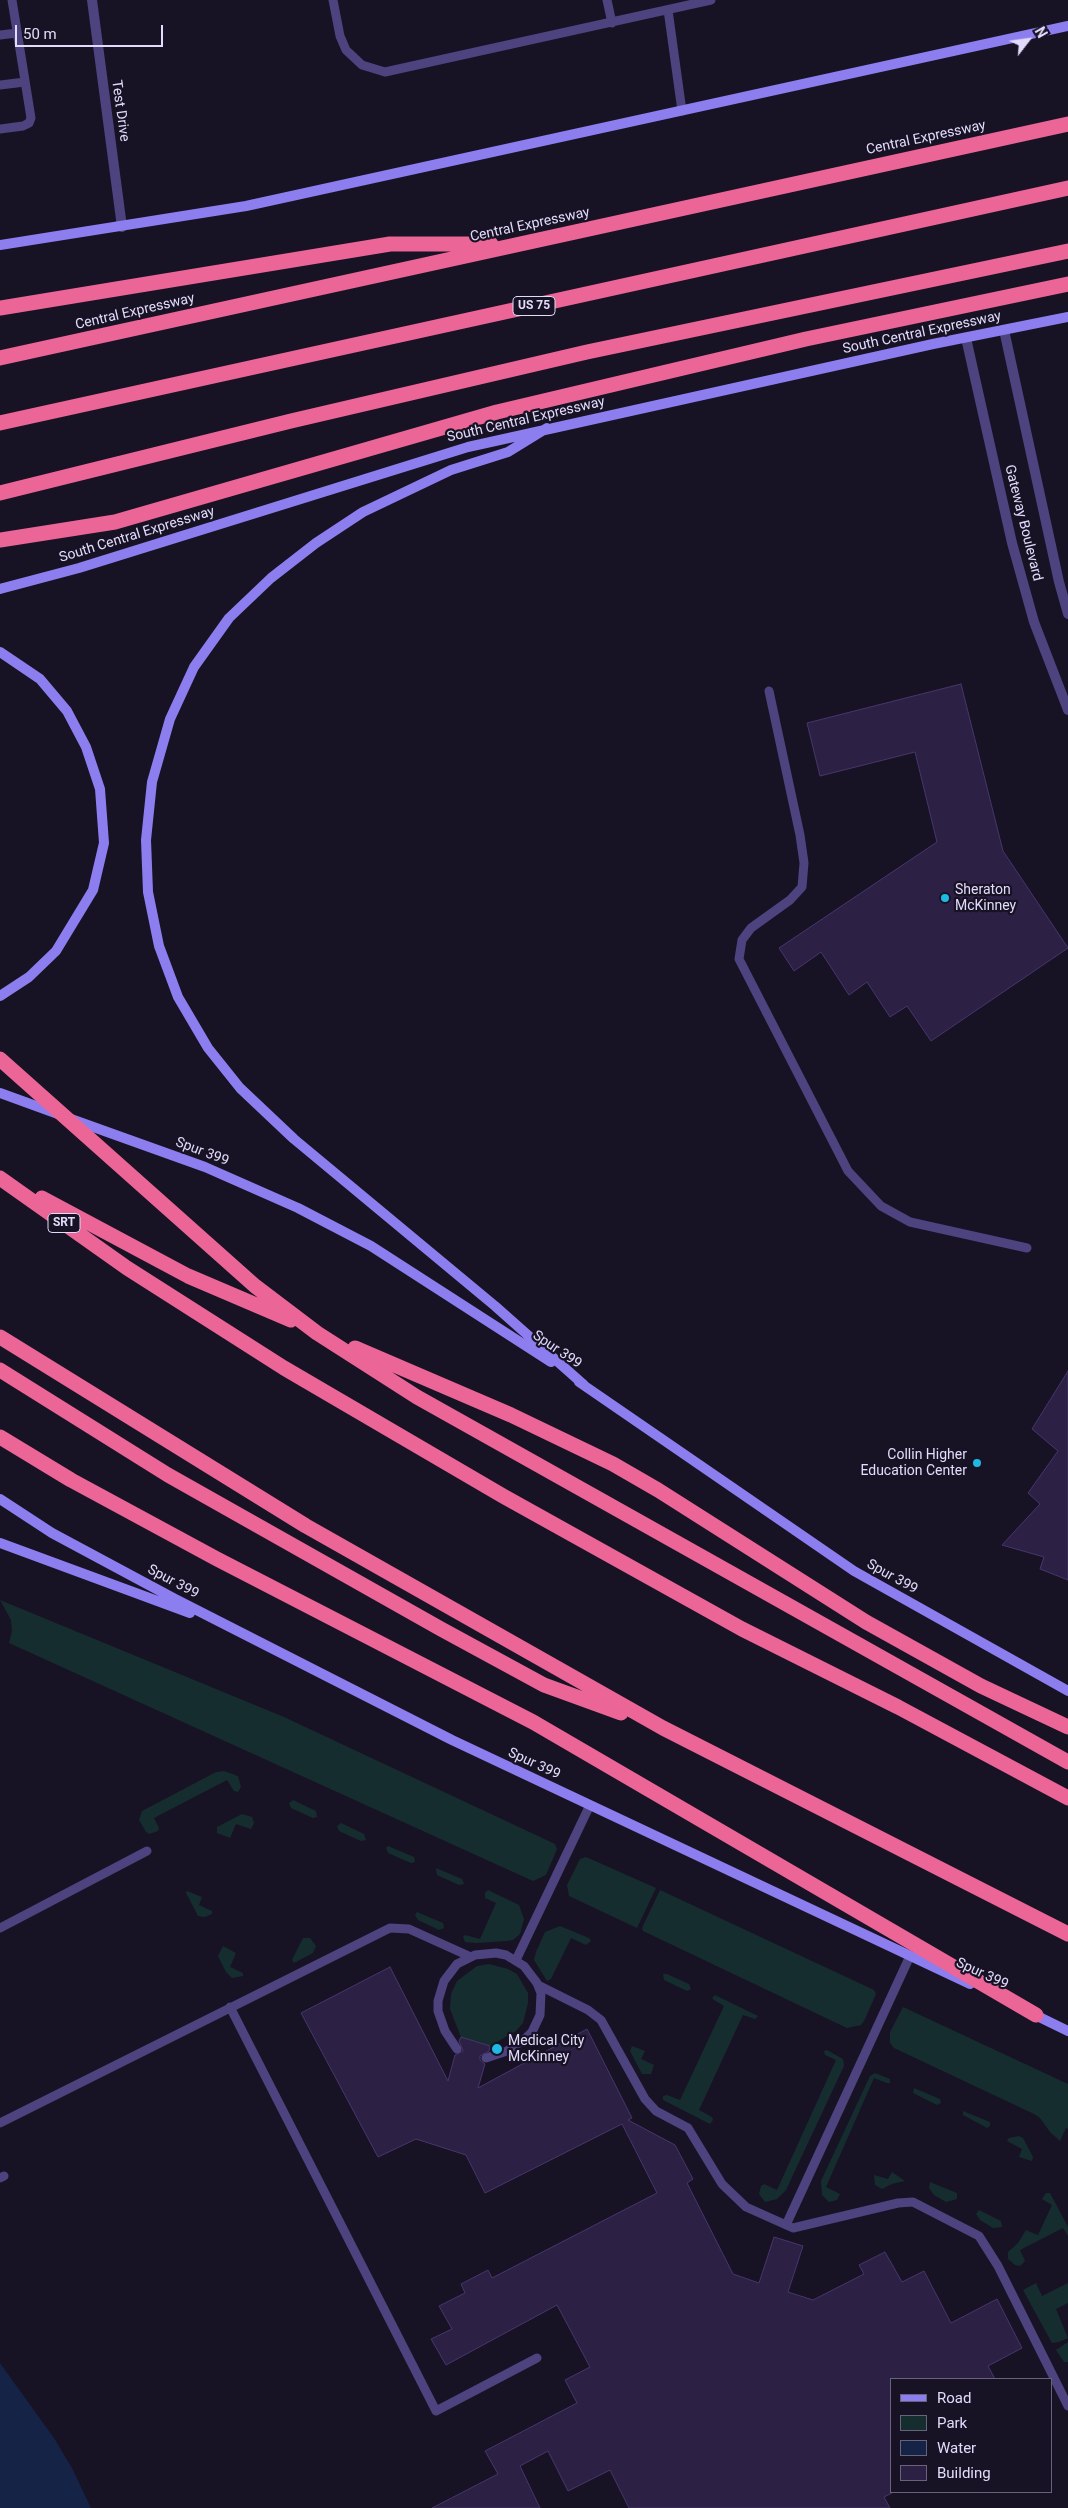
<!DOCTYPE html>
<style>
body{margin:0}
#map{position:relative;width:1068px;height:2508px;overflow:hidden;background:#181225;font-family:Roboto,sans-serif}
canvas{display:block}
.legend{position:absolute;left:890px;top:2378px;width:162px;height:115px;box-sizing:border-box;background:#181225;border:1px solid #69627b;margin:0;padding:6px 9px;list-style:none;font-size:15px;color:#e2dbfb}
.legend li{display:flex;align-items:center;gap:10px;height:25px}
.legend b{width:25px;border:1px solid #69627b}
.north{position:absolute;left:1003px;top:15px;width:50px;height:50px;-webkit-text-stroke:4px #181225;paint-order:stroke;rotate:60deg;font-size:14px;font-weight:700;line-height:20px;text-align:center;color:#e2dbfb}
.north::after{content:'';display:block;margin:auto;width:18px;height:22px;background:#e2dbfb;clip-path:polygon(50% 0,100% 100%,50% 72%,0 100%)}
.scale{position:absolute;left:15px;top:25px;width:148px;height:22px;box-sizing:border-box;border:2px solid #e2dbfb;border-top:0;padding-left:6px;font-size:15px;line-height:18px;white-space:nowrap;color:#e2dbfb;-webkit-text-stroke:4px #181225;paint-order:stroke}
</style>
<div id="map">
<canvas width="1068" height="2508"></canvas>
<ul class="legend">
<li><b style="height:6px;background:#8d7eef"></b>Road</li>
<li><b style="height:14px;background:#162d2f"></b>Park</li>
<li><b style="height:14px;background:#152347"></b>Water</li>
<li><b style="height:14px;background:#2c2144"></b>Building</li>
</ul>
<div class="north">N</div>
<div class="scale">50 m</div>
</div>
<script>
const c = document.querySelector('canvas').getContext('2d');
c.lineJoin = 'round';
function fill(path, color) {
  c.fillStyle = color;
  c.fill(path, 'evenodd');
}
function poly(rows) {
  const path = new Path2D();
  for (const r of rows) {
    path.moveTo(r[0], r[1]);
    for (let i = 2; i < r.length; i += 2) path.lineTo(r[i], r[i + 1]);
  }
  return path;
}
function stroke(path, color, width, dash) {
  c.strokeStyle = color;
  c.lineWidth = width;
  c.lineCap = dash ? 'butt' : 'round';
  c.setLineDash(dash || []);
  c.stroke(path);
}
function label(font, color, halo, rows, align = 'center') {
  c.font = font + ' Roboto,sans-serif';
  c.lineWidth = 4.5;
  c.setLineDash([]);
  c.textBaseline = 'middle';
  c.strokeStyle = halo;
  c.fillStyle = color;
  for (const [text, x, y, turn = 0] of rows) {
    c.save();
    c.translate(x, y);
    c.rotate((+turn || 0) * Math.PI / 180);
    c.textAlign = isNaN(turn) ? turn : align;
    if (halo) c.strokeText(text, 0, 0);
    c.fillText(text, 0, 0);
    c.restore();
  }
}
fill(poly([
 [0,1600,284,1717,555,1844,557,1849,546,1875,533,1881,9,1643,12,1631,11,1620],
 [224,1771,238,1776,241,1787,238,1792,234,1791,227,1780,154,1818,159,1828,158,1831,149,1834,146,1832,139,1820,142,1811,216,1772],
 [293,1800,316,1811,317,1817,313,1818,291,1808,289,1803],
 [242,1814,252,1817,254,1823,251,1829,236,1824,230,1838,217,1833,217,1827],
 [341,1823,364,1834,366,1840,361,1841,339,1831,337,1826],
 [388,1846,414,1857,415,1862,411,1863,388,1853,386,1848],
 [586,1857,656,1888,637,1928,569,1896,567,1885,580,1859],
 [436,1868,462,1879,464,1884,459,1885,437,1875],
 [488,1890,519,1905,524,1919,520,1934,513,1940,507,1941,476,1943,465,1942,463,1937,465,1935,480,1939,496,1903,485,1898,485,1893],
 [660,1890,874,1990,876,1994,864,2021,861,2025,847,2028,643,1931,642,1928],
 [187,1891,202,1897,199,1905,212,1911,212,1914,205,1917,198,1916,186,1893],
 [417,1912,443,1923,444,1928,439,1930,418,1920,415,1915],
 [560,1926,589,1938,591,1941,586,1945,571,1938,551,1979,547,1981,534,1960,536,1952,545,1932],
 [303,1938,310,1938,316,1946,313,1953,294,1963,292,1960],
 [223,1946,236,1953,230,1967,243,1973,243,1976,232,1978,226,1972,218,1956],
 [489,1964,508,1969,517,1974,528,1993,528,2003,523,2023,516,2031,490,2046,461,2037,450,2009,451,1994,457,1981,477,1966],
 [663,1974,667,1974,689,1984,691,1989,687,1991,664,1980],
 [715,1995,758,2016,755,2019,743,2015,699,2110,712,2117,713,2120,710,2124,663,2100,663,2096,667,2095,680,2100,724,2006,714,2000,712,1998],
 [903,2007,1068,2084,1068,2129,1066,2128,1060,2141,1050,2132,1040,2118,1034,2114,894,2048,890,2043,890,2032],
 [632,2046,645,2051,641,2059,654,2065,651,2074,642,2074,630,2051],
 [827,2050,843,2059,844,2066,786,2190,777,2199,765,2202,759,2194,761,2186,764,2184,777,2190,836,2060,825,2055,824,2051],
 [875,2073,890,2079,890,2083,887,2083,874,2078,826,2187,840,2194,837,2200,829,2202,822,2195,821,2181,870,2076],
 [914,2088,940,2099,941,2103,937,2105,913,2093],
 [963,2111,990,2122,990,2126,987,2128,963,2115],
 [1019,2136,1023,2138,1033,2157,1032,2161,1019,2157,1022,2149,1007,2141,1009,2138],
 [892,2172,905,2181,892,2184,882,2189,875,2185,874,2175,888,2179],
 [930,2182,957,2193,957,2199,946,2202,934,2195,929,2188],
 [1046,2193,1050,2193,1068,2227,1068,2236,1063,2228,1020,2250,1025,2261,1020,2266,1015,2265,1008,2259,1008,2252,1018,2243,1026,2230,1038,2235,1052,2205,1042,2199],
 [979,2210,1001,2221,1002,2227,993,2228,980,2220,976,2214],
 [1036,2283,1042,2296,1068,2283,1068,2303,1056,2309,1068,2338,1059,2342,1052,2343,1023,2290],
 [1068,2342,1068,2362,1064,2362,1056,2350]
]), '#162d2f');
fill(poly([
 [0,2363,54,2438,73,2470,91,2508,0,2508]
]), '#152347');
const building = poly([
 [961,684,1003,851,1068,948,931,1041,907,1006,890,1017,867,982,849,995,821,952,794,971,779,948,937,842,915,752,820,776,807,723,961,684],
 [1068,1371,1068,1580,1040,1569,1044,1557,1002,1545,1040,1504,1028,1493,1058,1451,1032,1429,1068,1371],
 [390,1967,448,2081,455,2055,463,2051,459,2041,461,2037,490,2046,489,2051,480,2056,480,2060,485,2064,478,2088,587,2029,632,2118,628,2120,675,2145,693,2179,687,2183,733,2274,759,2283,774,2237,803,2246,788,2292,813,2300,864,2274,859,2265,885,2252,902,2282,924,2271,951,2323,997,2299,1022,2348,988,2366,995,2379,892,2379,892,2493,884,2497,890,2508,629,2508,610,2470,568,2491,548,2451,520,2466,540,2508,432,2508,498,2474,485,2451,577,2403,565,2380,590,2367,557,2305,446,2365,431,2339,452,2329,439,2306,465,2293,461,2284,488,2270,492,2278,657,2193,622,2124,485,2193,466,2155,416,2139,378,2157,301,2013,390,1967]
]);
fill(building, '#2c2144');
stroke(building, '#47366d', 1);
stroke(poly([
 [333,0,340,36,346,50,362,65,385,72,711,0],
 [607,0,612,23],
 [668,10,682,111],
 [0,35,17,33],
 [0,85,25,82],
 [0,129,23,126,29,123,31,118,12,0],
 [769,691,800,835,804,863,802,887,790,900,751,928,742,940,739,959,848,1171,881,1206,910,1222,1027,1248],
 [0,1928,147,1851],
 [516,1960,590,1805],
 [538,1985,588,2010,601,2020,645,2099,656,2111,688,2128,722,2184,746,2207,793,2228,898,2203,913,2202,979,2236,998,2266,1068,2406],
 [230,2007,436,2411,537,2358],
 [457,2049,445,2031,438,2011,438,2001,444,1981,457,1964,475,1955,496,1953,506,1955,524,1966,537,1983,541,1993,540,2015,532,2032,526,2038,507,2051,486,2058],
 [0,2123,390,1928,409,1929,471,1957],
 [0,2178,4,2176],
 [786,2225,910,1956]
]), '#4c437f', 9);
stroke(poly([
 [1004,330,1059,582,1068,614],
 [966,338,1012,543,1034,622,1068,710]
]), '#4c437f', 10);
stroke(poly([
 [92,0,122,227]
]), '#4c437f', 10);
stroke(poly([
 [0,245,246,206,1068,26],
 [547,428,508,452,451,470,363,512,316,543,271,578,229,618,194,667,170,719,152,782,146,840,148,892,159,946,178,997,208,1048,240,1088,294,1139,495,1306,584,1385],
 [0,589,79,568,468,447,933,344,1068,317],
 [0,652,40,679,67,711,86,747,100,789,104,843,93,890,56,951,29,977,0,996],
 [0,1093,58,1114],
 [71,1119,205,1167,298,1208,371,1246,551,1362],
 [579,1382,854,1571,1068,1691],
 [0,1499,52,1533,175,1599,452,1740,970,1984],
 [0,1543,190,1613],
 [1031,2013,1068,2031]
]), '#8d7eef', 10);
stroke(poly([
 [0,308,390,244,491,244],
 [0,358,1068,124],
 [0,423,1068,188],
 [0,493,291,421,587,352,1068,251],
 [0,540,115,522,497,412,806,339,1068,284],
 [0,1059,255,1286,317,1333,417,1397,1068,1762],
 [0,1178,127,1268,284,1368,503,1496,742,1629,898,1707,1068,1798],
 [42,1198,188,1276,291,1320],
 [0,1337,306,1526,663,1728,1068,1934],
 [355,1348,511,1415,613,1464,658,1490,866,1622,981,1686,1068,1727],
 [0,1370,168,1475,441,1629,544,1685,621,1713],
 [0,1437,71,1480,217,1559,533,1722,1036,2015]
]), '#ec6597', 15);
for (const [x, y, r, color] of [
 [945,898,5,"#1fbae3"],
 [977,1463,5,"#1fbae3"],
 [497,2049,6,"#1fbae3"]
]) {
  const dot = new Path2D();
  dot.arc(x, y, r, 0, 2 * Math.PI);
  c.fillStyle = color;
  c.fill(dot);
  stroke(dot, '#181225', 2);
}
for (const [x, y, w] of [
 [534,306,42],
 [64,1223,32]
]) {
  const box = new Path2D();
  box.roundRect(x - w / 2, y - 9.5, w, 19, 4);
  c.fillStyle = '#181225';
  c.fill(box);
  stroke(box, '#e2dbfb', 1);
}
label('bold 12px', '#e2dbfb', null, [
 ["US 75",534,306],
 ["SRT",64,1223]
]);
label('14px', '#e2dbfb', '#181225', [
 ["Test Drive",120,111,82],
 ["Central Expressway",926,138,-12],
 ["Central Expressway",530,225,-12],
 ["Central Expressway",135,312,-13],
 ["South Central Expressway",922,333,-12],
 ["South Central Expressway",526,420,-13],
 ["Gateway Boulevard",1023,523,76],
 ["South Central Expressway",137,535,-17],
 ["Spur 399",202,1152,21],
 ["Spur 399",557,1350,34],
 ["Spur 399",892,1577,29],
 ["Spur 399",173,1582,28],
 ["Spur 399",534,1764,25],
 ["Spur 399",982,1974,25]
]);
label('14px', '#e2dbfb', '#181225', [
 ["Sheraton",955,890],
 ["McKinney",955,906],
 ["Collin Higher",967,1455,"right"],
 ["Education Center",967,1471,"right"],
 ["Medical City",508,2041],
 ["McKinney",508,2057]
], 'left');
</script>
